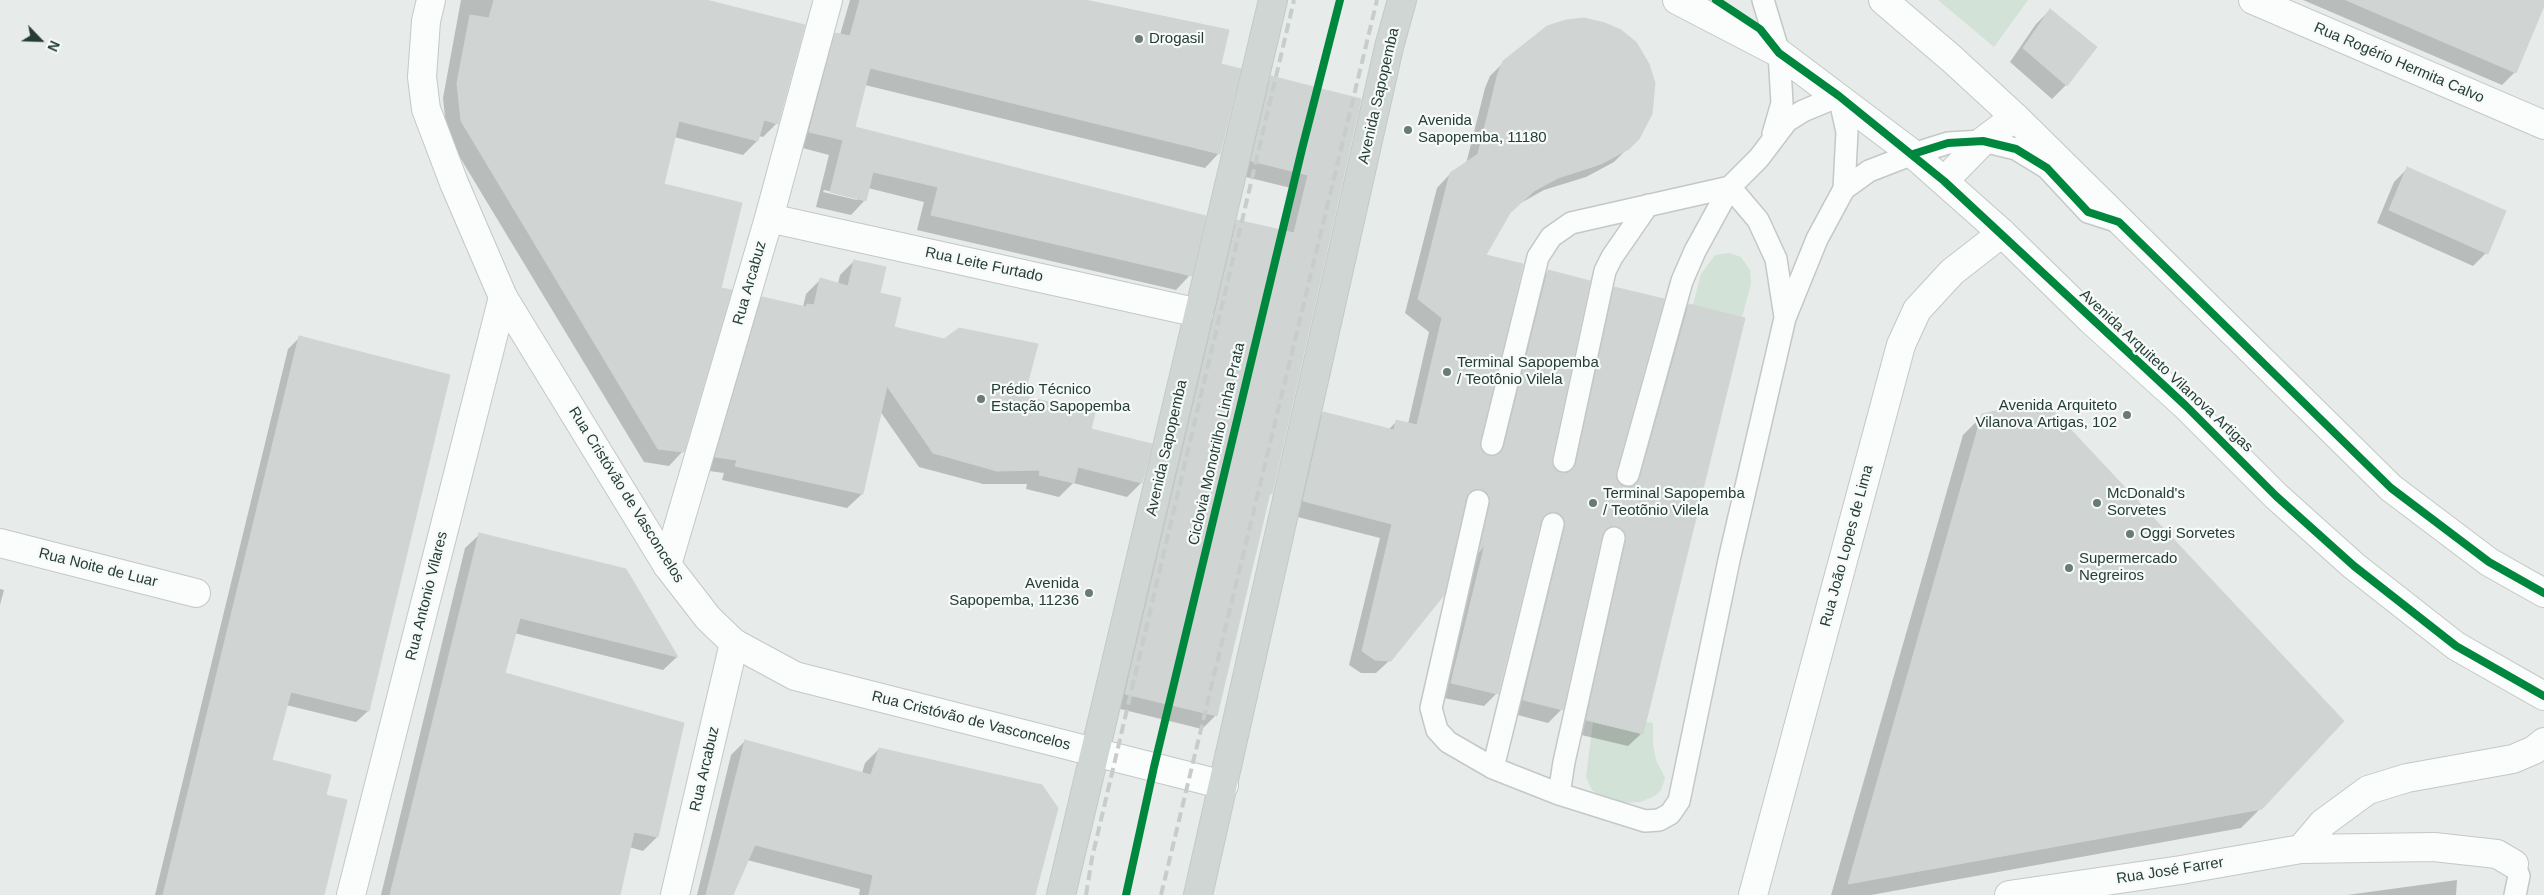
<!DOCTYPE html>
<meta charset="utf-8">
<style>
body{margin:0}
#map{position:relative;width:2544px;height:895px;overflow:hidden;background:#e7ebe9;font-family:Helvetica,sans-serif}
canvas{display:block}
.north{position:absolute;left:15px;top:15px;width:50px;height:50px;-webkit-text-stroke:4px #f6faf8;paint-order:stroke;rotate:114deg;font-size:14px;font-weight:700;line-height:20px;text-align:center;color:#263d36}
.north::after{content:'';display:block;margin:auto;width:18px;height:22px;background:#263d36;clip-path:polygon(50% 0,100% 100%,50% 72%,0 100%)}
</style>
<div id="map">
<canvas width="2544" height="895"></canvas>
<div class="north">N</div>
</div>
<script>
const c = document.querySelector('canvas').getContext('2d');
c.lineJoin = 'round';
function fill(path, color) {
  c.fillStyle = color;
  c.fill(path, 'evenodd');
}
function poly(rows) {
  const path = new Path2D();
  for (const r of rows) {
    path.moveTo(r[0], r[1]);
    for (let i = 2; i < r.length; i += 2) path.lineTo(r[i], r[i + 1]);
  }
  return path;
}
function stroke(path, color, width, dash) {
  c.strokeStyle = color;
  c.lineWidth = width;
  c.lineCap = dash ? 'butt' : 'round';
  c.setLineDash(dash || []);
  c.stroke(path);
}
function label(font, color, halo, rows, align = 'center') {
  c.font = font + ' Helvetica,sans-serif';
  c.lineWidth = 4.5;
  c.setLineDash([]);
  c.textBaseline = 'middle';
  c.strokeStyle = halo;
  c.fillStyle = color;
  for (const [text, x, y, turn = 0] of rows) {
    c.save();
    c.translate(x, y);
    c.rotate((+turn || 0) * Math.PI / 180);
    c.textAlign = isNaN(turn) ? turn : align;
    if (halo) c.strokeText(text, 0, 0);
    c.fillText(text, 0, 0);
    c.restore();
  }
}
fill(poly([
 [1938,0,2028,0,1994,47],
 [1729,253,1741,257,1750,270,1751,284,1742,317,1693,305,1701,274,1715,255],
 [1593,722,1643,733,1646,722,1653,723,1653,744,1656,760,1665,778,1661,790,1655,796,1640,802,1621,803,1602,797,1592,790,1586,777]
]), '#d2e2d6');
fill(poly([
 [461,0,704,0,777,123,763,137,759,136,757,141,743,155,674,137,663,185,683,451,669,466,644,462,447,136,443,98],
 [850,0,1079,0,1219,65,1219,153,1205,168,865,85,854,128,1190,275,1176,290,917,230,924,202,868,188,865,200,851,215,816,207,829,155,795,146,821,49,836,34,840,35],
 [824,190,857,197,857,200,823,192],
 [2303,0,2544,0,2544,3,2515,72,2502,85],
 [2050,10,2066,85,2052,99,2010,62,2036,24],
 [1504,62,1638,138,1614,162,1586,177,1544,190,1519,204,1507,215,1485,256,1479,447,1483,454,1492,457,1535,285,1548,272,1551,466,1560,474,1564,474,1601,302,1615,288,1615,472,1618,484,1625,488,1629,488,1676,319,1689,305,1642,733,1628,746,1573,733,1609,542,1600,540,1562,709,1548,723,1510,713,1548,528,1538,526,1497,693,1484,706,1439,697,1474,505,1465,503,1390,660,1376,673,1361,673,1349,665,1380,538,1290,515,1310,427,1323,413,1388,430,1397,421,1408,424,1429,332,1405,313,1437,188,1450,174,1466,164,1485,88,1490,76],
 [1271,78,1360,99,1271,493,1268,496,1216,715,1202,729,1112,707,1223,235,1237,222,1285,232,1295,189,1238,175,1258,92],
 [2407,169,2486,253,2473,266,2377,223,2394,182],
 [854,261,879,294,892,328,1089,430,1141,483,1127,497,1073,483,1059,497,1026,489,1027,484,983,484,919,467,880,411,862,494,847,508,722,480,724,473,702,470,748,312,762,298,803,307,806,294,820,280,838,284,840,275],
 [299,338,448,376,368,711,356,722,286,705,270,761,324,796,322,895,155,895,288,349],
 [1983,415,2261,808,2241,828,1871,895,1831,895,1963,435],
 [479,535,625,570,677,657,663,670,514,633,504,673,657,837,643,851,629,847,619,895,381,895,465,548],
 [0,589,4,590,0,605],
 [745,741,862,773,865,763,879,749,1035,895,859,895,860,889,747,860,731,895,697,895,731,755],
 [2457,880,2456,895,2347,895]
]), '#0003');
const building = poly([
 [494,0,706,0,805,25,778,124,764,120,758,141,679,121,664,184,742,203,721,288,732,290,684,452,658,449,461,121,457,83,470,15,489,18,494,0],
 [860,0,1085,0,1229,30,1221,64,1241,69,1220,154,870,68,855,127,1206,216,1192,276,931,215,938,187,873,172,866,201,830,192,843,140,809,132,835,33,850,36,860,0],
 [2346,0,2544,0,2544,6,2516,73,2346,0],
 [2050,9,2097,47,2067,86,2023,48,2050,9],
 [1584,18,1605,23,1621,30,1636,42,1649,64,1655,83,1652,114,1639,139,1629,149,1601,164,1558,178,1534,191,1510,213,1486,255,1523,264,1480,447,1484,453,1490,456,1501,453,1504,447,1548,270,1590,281,1552,458,1552,465,1561,473,1568,473,1576,464,1614,287,1664,299,1616,472,1619,483,1625,487,1636,484,1640,478,1689,304,1745,318,1643,734,1586,720,1626,541,1622,529,1610,526,1602,535,1563,710,1523,700,1565,527,1561,515,1549,512,1541,521,1498,694,1451,683,1485,544,1479,552,1490,504,1487,492,1475,489,1469,493,1444,595,1391,661,1375,660,1362,651,1392,524,1303,501,1323,412,1394,430,1396,420,1417,425,1442,318,1418,299,1450,173,1478,154,1498,73,1503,61,1547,26,1566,20,1584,18],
 [1271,76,1361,99,1272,494,1270,493,1217,716,1125,694,1237,220,1294,233,1308,175,1251,161,1271,76],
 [2407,167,2506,211,2488,254,2389,210,2407,167],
 [854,260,886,267,880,293,901,298,894,327,944,339,959,328,1038,344,1024,396,1095,413,1091,429,1152,444,1142,483,1078,467,1074,483,1039,475,1040,470,997,471,933,453,887,386,863,494,735,466,737,460,715,457,762,297,806,307,807,304,814,305,820,278,848,286,854,260],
 [299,336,450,375,374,690,369,711,291,692,272,760,331,775,326,795,347,800,324,895,163,895,299,336],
 [2043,400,2344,721,2262,809,1848,884,1982,414,2043,400],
 [479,533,626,569,678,657,520,618,505,673,684,723,658,837,634,832,620,895,390,895,479,533],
 [745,740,871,775,879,748,1042,785,1058,808,1035,895,869,895,873,875,755,845,733,895,706,895,745,740]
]);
fill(building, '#d0d4d2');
stroke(building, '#d0d4d2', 1);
const service = poly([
 [1763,0,1779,53,1782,103,1773,134],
 [1730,187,1758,220,1776,259,1785,317],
 [1492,444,1538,257,1551,237,1571,223,1730,187],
 [1564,461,1605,271,1612,257,1648,205],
 [1628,475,1682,281,1695,251,1730,187,1759,158,1787,121,1803,111,1839,96,1847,132,1844,189],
 [1478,501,1431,708,1437,730,1448,742,1493,768,1559,794,1645,821,1659,820,1670,814,1679,801,1729,560,1785,318,1817,239,1844,189,1869,171,1913,154,1948,143,1983,141,2016,149,2047,168,2088,212,2119,222],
 [1493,768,1553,524],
 [1559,794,1564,762,1614,538],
 [2514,864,2519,876,2515,895]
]);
const minor = poly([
 [2253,0,2544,125],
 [769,218,1199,313],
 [0,543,196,593],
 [667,565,769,218,828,0],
 [2301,849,2323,823,2368,790,2407,778,2513,759,2534,750,2544,742],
 [351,895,503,297],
 [675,895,734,643],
 [1753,895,1901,345,1917,310,1952,272,2002,233],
 [2009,895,2181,870,2301,849,2434,847,2497,854,2514,864]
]);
const tertiary = poly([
 [431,0,426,21,422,77,426,109,454,183,503,297,667,565,708,618,734,643,795,676,1224,785]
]);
const secondary = poly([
 [1677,0,1779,53,1913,154,2002,233,2091,320,2186,406,2276,496,2354,566,2456,646,2544,696],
 [1883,0,1952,59,2015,117,2391,488,2489,562,2544,593],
 [1944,181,1983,141,2015,117]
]);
const primary = poly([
 [1061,895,1273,0],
 [1198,895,1389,47,1402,0]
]);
stroke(service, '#c4c8c6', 24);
stroke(minor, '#c4c8c6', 30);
stroke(tertiary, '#c4c8c6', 30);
stroke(secondary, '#c3c8c6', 30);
stroke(primary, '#c3cac7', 30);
stroke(service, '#fbfcfc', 21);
stroke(minor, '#fbfcfc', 28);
stroke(tertiary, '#fbfcfc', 28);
stroke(secondary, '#fbfcfc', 28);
stroke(primary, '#cfd6d4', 28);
stroke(poly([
 [1086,895,1092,858,1294,0],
 [1161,895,1377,0]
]), '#c8ccca', 4, [10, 5]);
stroke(poly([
 [1716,0,1760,29,1779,53,1839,96,1944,181,2186,406,2276,496,2354,566,2456,646,2544,696],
 [1913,154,1948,143,1983,141,2016,149,2047,168,2088,212,2119,222,2391,488,2489,562,2544,593],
 [1126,895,1154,767,1302,149,1340,0]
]), '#00873e', 8);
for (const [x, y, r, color] of [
 [1139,39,5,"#6a7a75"],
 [1408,130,5,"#6a7a75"],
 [1447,372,5,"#6a7a75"],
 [981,399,5,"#6a7a75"],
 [2127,415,5,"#6a7a75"],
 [1593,503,5,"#6a7a75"],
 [2097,503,5,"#6a7a75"],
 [2130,534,5,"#6a7a75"],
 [2069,568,5,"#6a7a75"],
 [1089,593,5,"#6a7a75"]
]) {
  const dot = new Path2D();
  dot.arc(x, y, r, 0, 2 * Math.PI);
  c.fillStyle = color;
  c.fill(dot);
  stroke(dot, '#f6faf8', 2);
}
label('15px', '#263d36', '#f6faf8', [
 ["Drogasil",1149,39],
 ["Avenida",1418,121],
 ["Sapopemba, 11180",1418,138],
 ["Terminal Sapopemba",1457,363],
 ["/ Teotônio Vilela",1457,380],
 ["Prédio Técnico",991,390],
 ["Estação Sapopemba",991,407],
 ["Avenida Arquiteto",2117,406,"right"],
 ["Vilanova Artigas, 102",2117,423,"right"],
 ["Terminal Sapopemba",1603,494],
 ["/ Teotõnio Vilela",1603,511],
 ["McDonald's",2107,494],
 ["Sorvetes",2107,511],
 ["Oggi Sorvetes",2140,534],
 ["Supermercado",2079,559],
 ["Negreiros",2079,576],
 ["Avenida",1079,584,"right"],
 ["Sapopemba, 11236",1079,601,"right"]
], 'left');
label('15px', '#263d36', '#f6faf8', [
 ["Rua Rogério Hermita Calvo",2399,63,23],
 ["Avenida Sapopemba",1379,96,-77],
 ["Rua Leite Furtado",984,265,12],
 ["Rua Arcabuz",750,283,-74],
 ["Avenida Arquiteto Vilanova Artigas",2166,371,43],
 ["Ciclovia Monotrilho Linha Prata",1217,444,-77],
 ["Avenida Sapopemba",1167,448,-77],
 ["Rua Cristóvão de Vasconcelos",626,495,58],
 ["Rua João Lopes de Lima",1847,546,-75],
 ["Rua Noite de Luar",98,568,14],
 ["Rua Antonio Vilares",427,596,-76],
 ["Rua Cristóvão de Vasconcelos",971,721,14],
 ["Rua Arcabuz",705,769,-77],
 ["Rua José Farrer",2170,871,-9]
]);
</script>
